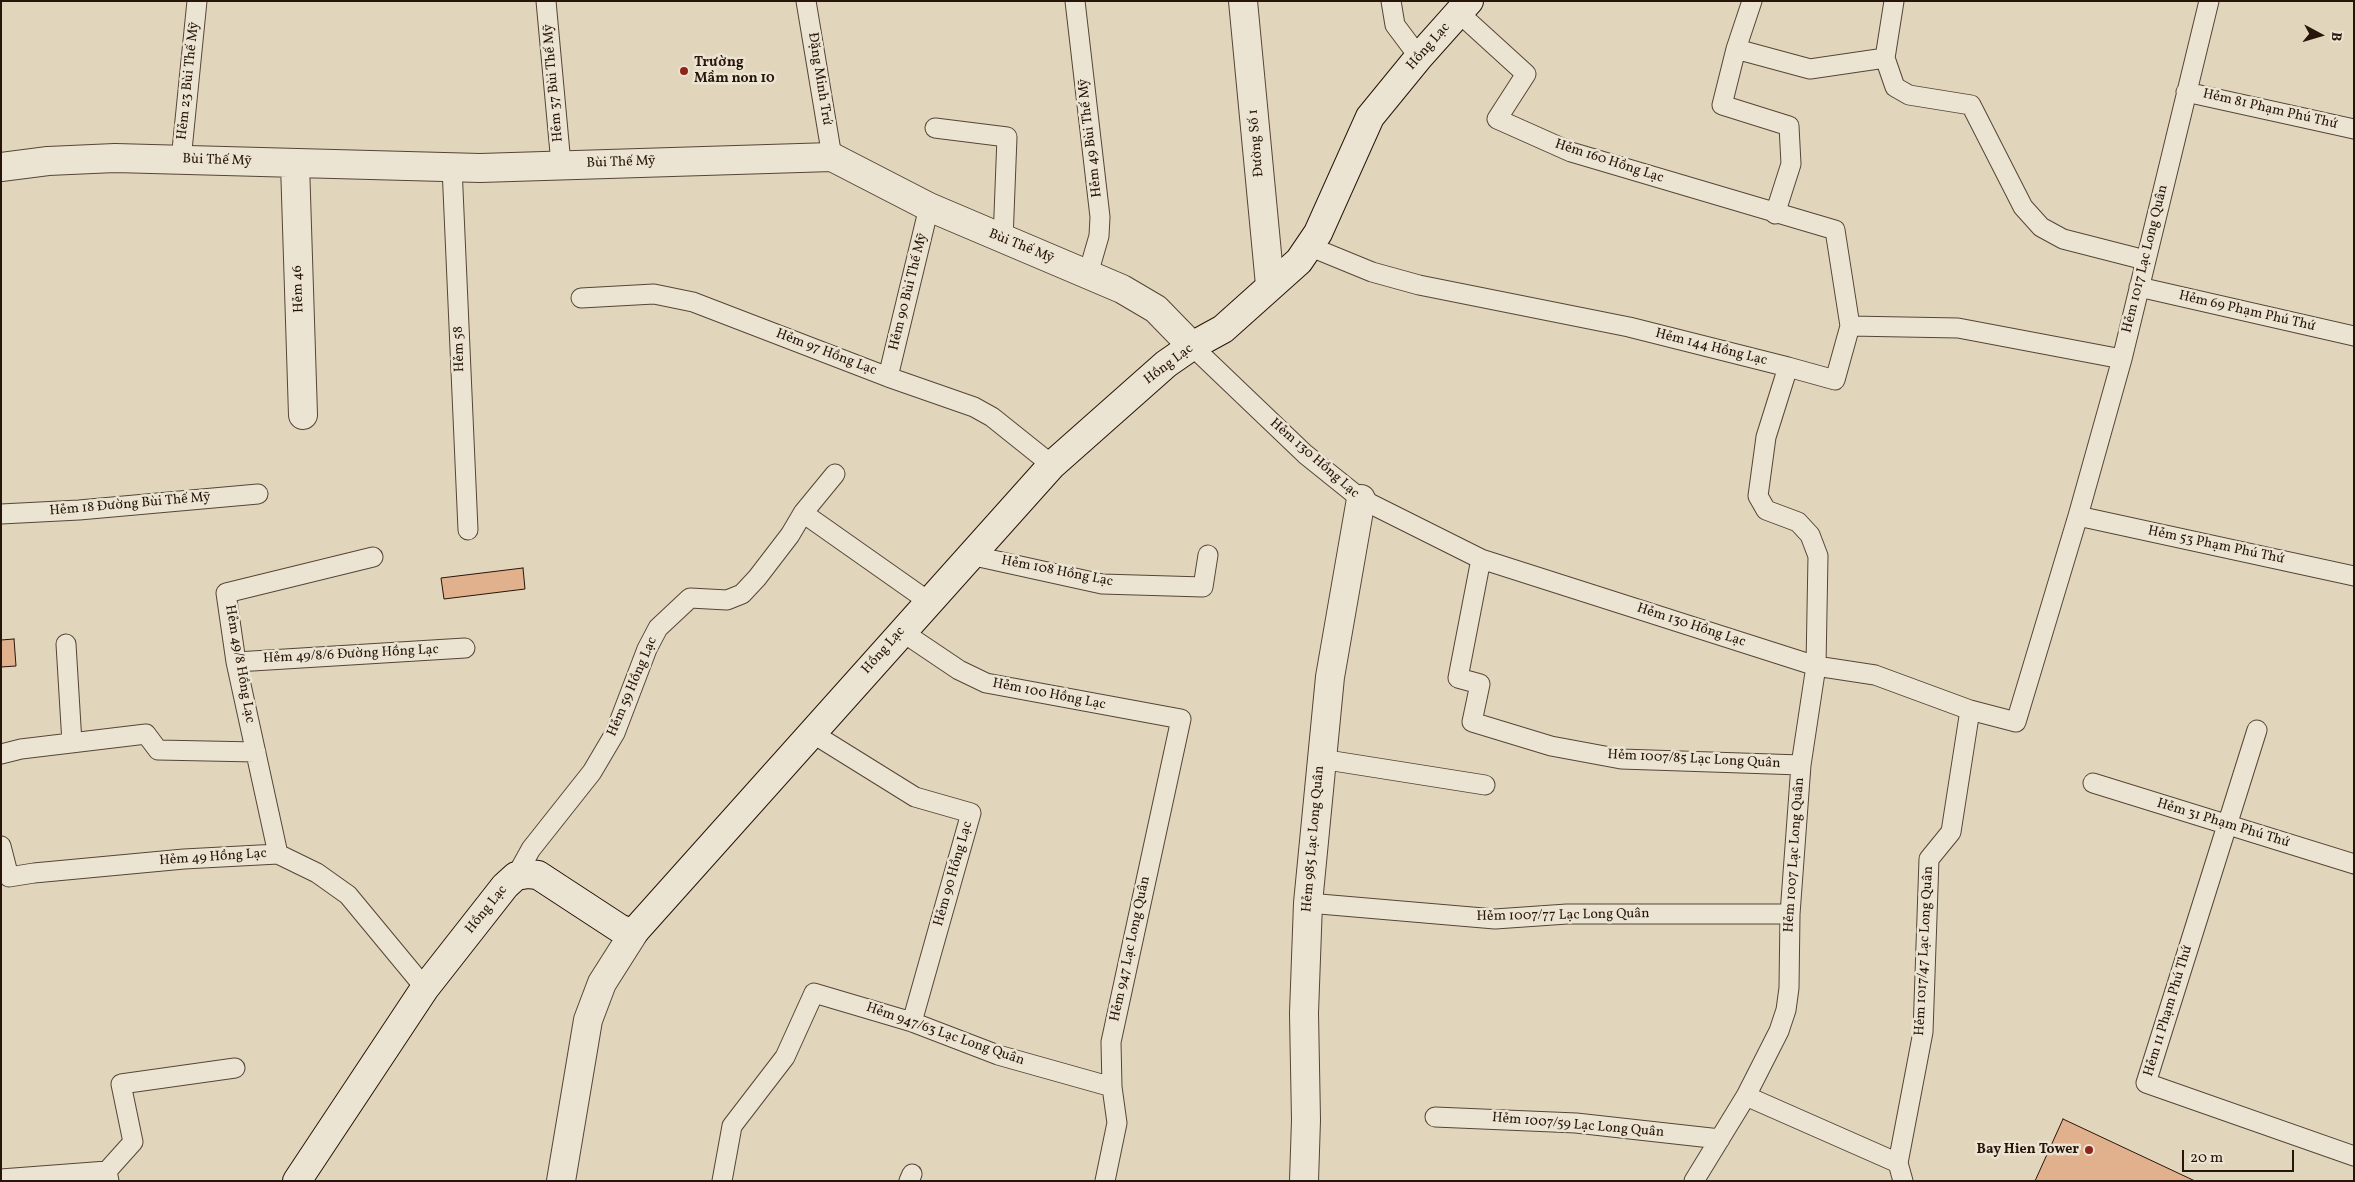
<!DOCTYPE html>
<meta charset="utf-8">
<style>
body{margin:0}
#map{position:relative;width:2355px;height:1182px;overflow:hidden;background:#e1d5bb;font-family:Vollkorn,serif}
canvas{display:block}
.frame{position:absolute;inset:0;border:2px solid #28150a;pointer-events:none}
.north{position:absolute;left:2295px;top:10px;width:50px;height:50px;-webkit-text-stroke:4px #ece4d3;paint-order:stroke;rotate:96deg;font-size:14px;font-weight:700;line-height:20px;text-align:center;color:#28150a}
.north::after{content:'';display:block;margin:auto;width:18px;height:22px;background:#28150a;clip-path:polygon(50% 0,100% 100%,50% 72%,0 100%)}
.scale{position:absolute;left:2182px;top:1150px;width:112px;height:22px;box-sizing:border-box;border:2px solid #28150a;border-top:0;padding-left:6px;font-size:15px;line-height:18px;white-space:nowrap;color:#28150a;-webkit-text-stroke:4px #ece4d3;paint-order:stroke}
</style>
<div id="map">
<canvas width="2355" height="1182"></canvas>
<div class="frame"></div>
<div class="north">B</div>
<div class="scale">20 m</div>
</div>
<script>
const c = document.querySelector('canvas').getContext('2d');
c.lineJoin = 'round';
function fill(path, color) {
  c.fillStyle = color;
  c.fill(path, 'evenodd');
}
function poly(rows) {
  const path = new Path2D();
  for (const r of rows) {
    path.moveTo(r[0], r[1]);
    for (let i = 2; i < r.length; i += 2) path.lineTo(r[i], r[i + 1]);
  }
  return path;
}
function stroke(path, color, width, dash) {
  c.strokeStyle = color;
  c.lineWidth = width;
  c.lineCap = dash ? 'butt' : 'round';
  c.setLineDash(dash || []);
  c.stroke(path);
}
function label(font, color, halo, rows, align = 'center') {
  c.font = font + ' Vollkorn,serif';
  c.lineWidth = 5;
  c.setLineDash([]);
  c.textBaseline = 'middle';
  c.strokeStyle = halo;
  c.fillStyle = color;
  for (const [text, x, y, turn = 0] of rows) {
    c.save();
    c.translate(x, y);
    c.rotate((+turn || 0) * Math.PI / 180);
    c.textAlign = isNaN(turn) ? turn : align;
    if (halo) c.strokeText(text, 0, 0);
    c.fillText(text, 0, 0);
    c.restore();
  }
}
const building = poly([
 [523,568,525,589,444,599,441,578,523,568],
 [14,639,16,666,1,667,1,640,14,639],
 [2063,1119,2195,1181,2035,1181,2063,1119]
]);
fill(building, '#e1b08d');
stroke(building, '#28150a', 1);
const lane = poly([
 [546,1,561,164],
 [806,1,832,157],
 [1075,1,1100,217,1099,236,1088,274],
 [1391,1,1395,25,1419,57],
 [1752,1,1736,49,1810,69,1885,58,1895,87,1909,95,1971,105,2023,207,2041,227,2063,239,2145,260],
 [1459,13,1526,74,1497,119,1571,152,1835,230,1850,326,1835,380,1788,367],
 [1736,49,1722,105,1789,126,1791,164,1775,214],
 [1885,58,1894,1],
 [2186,92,2354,129],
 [935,128,1007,137,1003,240],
 [181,160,197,1],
 [452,167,468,530],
 [1311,247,1372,272,1419,285,1629,327,1788,367,1766,437,1758,496,1766,510,1798,522,1810,535,1818,556,1816,666,1801,765,1790,914,1789,988,1786,1010,1779,1031,1746,1096,1694,1181],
 [2139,287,2354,336],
 [581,298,654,294,693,302,888,377,974,407,992,417,1052,465],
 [1850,326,1958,328,2122,359],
 [1192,346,1305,454,1361,499,1481,559,1816,666,1875,675,1970,710],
 [888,377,929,207],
 [803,513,928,601],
 [1,514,79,510,258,494],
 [2078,516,2354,576],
 [970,555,1102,584,1203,587,1208,555],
 [1481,559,1458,678,1480,684,1472,722,1551,746,1621,759,1801,765],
 [901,631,959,670,986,683,1181,719,1111,1042,1112,1087,1117,1123,1105,1181],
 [66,644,72,743],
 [236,662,465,648],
 [2257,730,2146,1083,2354,1156],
 [812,733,915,797,971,813,912,1022],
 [1,754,21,749,146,734,158,750,256,752],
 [1321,759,1485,785],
 [2093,783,2354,864],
 [1,846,9,877,34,873,184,859,278,854,317,873,348,895,425,988],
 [278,854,236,662,226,593,373,557],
 [516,876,531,849,592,772,615,733,647,649,658,628,690,598,727,600,742,594,757,578,790,535,803,513,835,474],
 [1308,903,1495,919,1567,914,1790,914],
 [1746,1096,1898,1163],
 [1435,1117,1576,1123,1720,1139],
 [107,1171,133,1142,121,1084,235,1068],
 [1,1179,107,1171,109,1181],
 [722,1181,732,1126,785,1057,814,993,912,1022,998,1055,1112,1087],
 [909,1181,912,1174],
 [1903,1181,1898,1163,1923,1032,1929,859,1951,832,1970,710,2016,722,2078,516,2122,359,2209,1]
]);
const street = poly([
 [1243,1,1270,285],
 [295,164,303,415],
 [1,167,48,161,115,158,480,168,832,157,929,207,1122,289,1156,309,1192,346],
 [561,1181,588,1020,602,983,635,931],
 [1304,1181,1306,1120,1304,1013,1308,903,1330,677,1361,499]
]);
const secondary = poly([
 [297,1181,425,988,505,886,516,876,528,874,538,875,619,928,626,931,635,931,1052,465,1166,364,1192,346,1223,329,1299,261,1318,233,1370,117,1419,57,1469,1]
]);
stroke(lane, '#564536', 21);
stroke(street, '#564536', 30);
stroke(secondary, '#28150a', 30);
stroke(lane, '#ece4d3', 19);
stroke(street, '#ece4d3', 28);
stroke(secondary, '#ece4d3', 28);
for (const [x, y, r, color] of [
 [684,71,5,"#8f2418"],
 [2089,1150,5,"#8f2418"]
]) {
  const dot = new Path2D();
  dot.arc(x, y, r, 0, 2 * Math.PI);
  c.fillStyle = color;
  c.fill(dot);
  stroke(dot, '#ece4d3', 2);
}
label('14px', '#28150a', '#ece4d3', [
 ["Hồng Lạc",1429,47,-49],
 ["Đặng Minh Trứ",819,79,81],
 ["Hẻm 23 Bùi Thế Mỹ",189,81,-84],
 ["Hẻm 37 Bùi Thế Mỹ",554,83,-95],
 ["Hẻm 81 Phạm Phú Thứ",2270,110,13],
 ["Hẻm 49 Bùi Thế Mỹ",1091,138,-97],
 ["Đường Số 1",1257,143,-95],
 ["Bùi Thế Mỹ",217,161,2],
 ["Hẻm 160 Hồng Lạc",1609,162,18],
 ["Bùi Thế Mỹ",621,163,-2],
 ["Bùi Thế Mỹ",1021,247,22],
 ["Hẻm 1017 Lạc Long Quân",2146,259,-76],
 ["Hẻm 46",299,289,-92],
 ["Hẻm 90 Bùi Thế Mỹ",909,292,-76],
 ["Hẻm 69 Phạm Phú Thứ",2247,312,13],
 ["Hẻm 144 Hồng Lạc",1711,348,14],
 ["Hẻm 58",460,349,-92],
 ["Hẻm 97 Hồng Lạc",826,353,21],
 ["Hồng Lạc",1169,365,-37],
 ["Hẻm 130 Hồng Lạc",1314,459,41],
 ["Hẻm 18 Đường Bùi Thế Mỹ",130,505,-5],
 ["Hẻm 53 Phạm Phú Thứ",2216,546,12],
 ["Hẻm 108 Hồng Lạc",1057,572,11],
 ["Hẻm 130 Hồng Lạc",1691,626,18],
 ["Hồng Lạc",884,651,-49],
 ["Hẻm 49/8/6 Đường Hồng Lạc",351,655,-3],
 ["Hẻm 49/8 Hồng Lạc",239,664,80],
 ["Hẻm 59 Hồng Lạc",633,687,-67],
 ["Hẻm 100 Hồng Lạc",1049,695,11],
 ["Hẻm 1007/85 Lạc Long Quân",1694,760,3],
 ["Hẻm 31 Phạm Phú Thứ",2223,824,17],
 ["Hẻm 985 Lạc Long Quân",1314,839,-85],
 ["Hẻm 1007 Lạc Long Quân",1795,855,-86],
 ["Hẻm 49 Hồng Lạc",213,858,-4],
 ["Hẻm 90 Hồng Lạc",954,874,-74],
 ["Hồng Lạc",487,910,-51],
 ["Hẻm 1007/77 Lạc Long Quân",1563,916,-1],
 ["Hẻm 947 Lạc Long Quân",1131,949,-78],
 ["Hẻm 1017/47 Lạc Long Quân",1925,951,-87],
 ["Hẻm 11 Phạm Phú Thứ",2169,1011,-73],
 ["Hẻm 947/63 Lạc Long Quân",945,1035,19],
 ["Hẻm 1007/59 Lạc Long Quân",1578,1126,5]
]);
label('bold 14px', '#28150a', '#ece4d3', [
 ["Trường",694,63],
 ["Mầm non 10",694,79],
 ["Bay Hien Tower",2079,1150,"right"]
], 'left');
</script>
